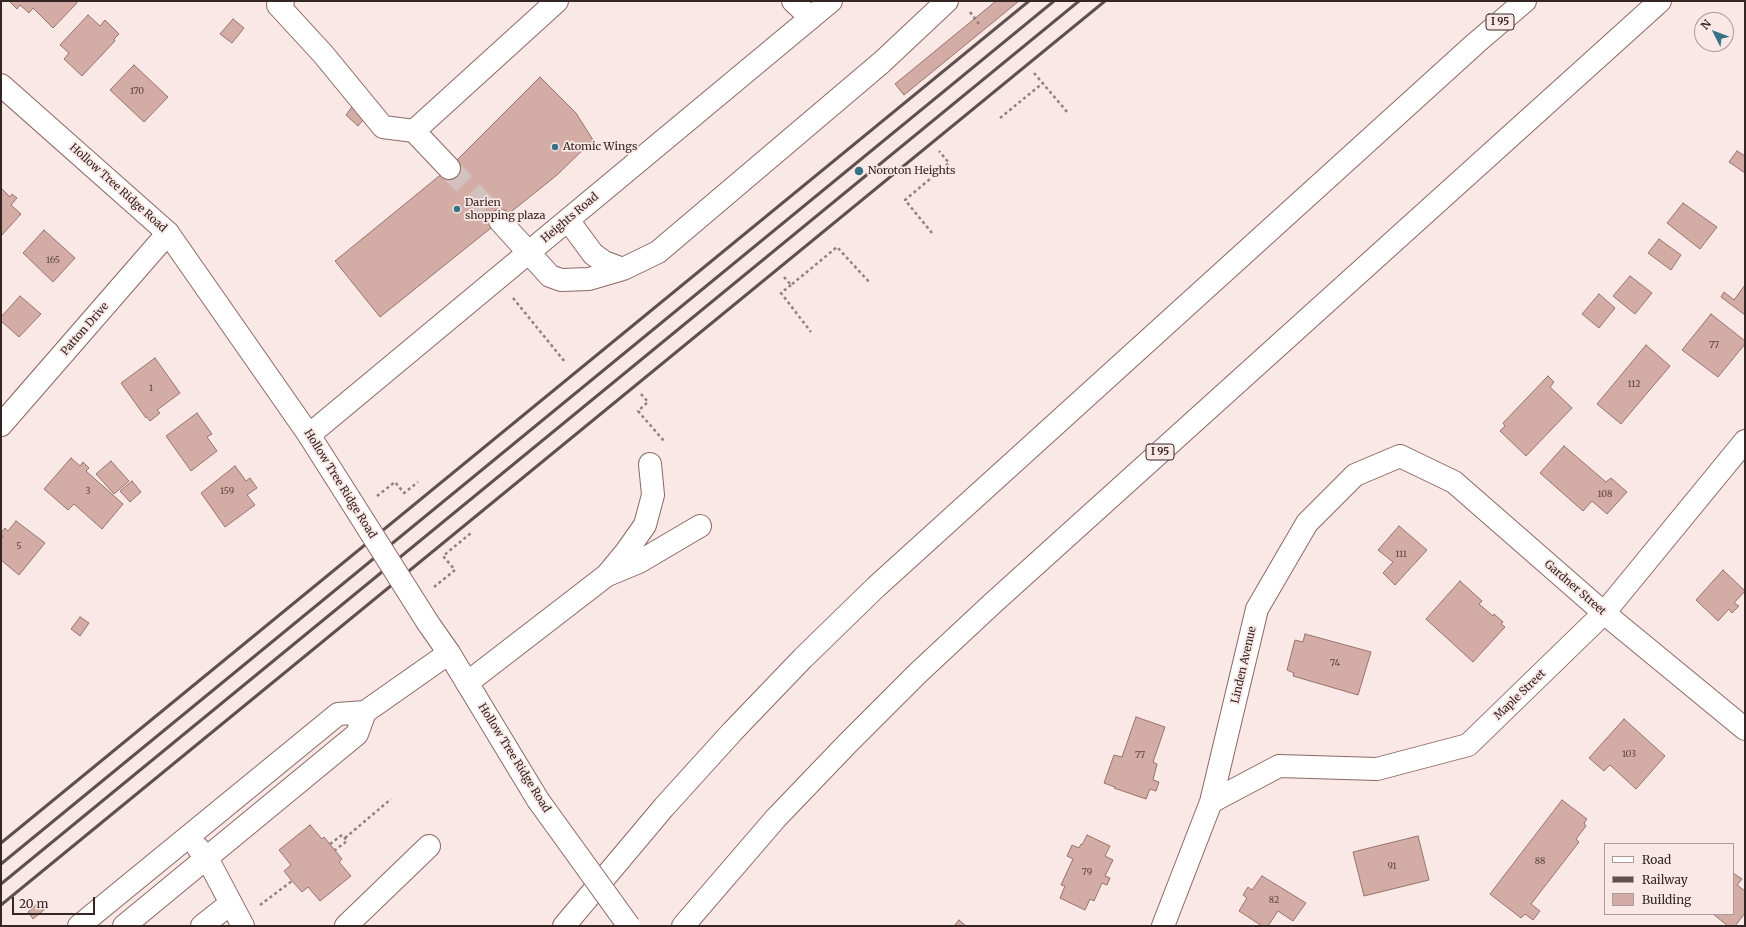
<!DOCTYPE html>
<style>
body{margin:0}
#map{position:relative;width:1746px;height:927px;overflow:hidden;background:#f9e8e5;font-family:Merriweather,serif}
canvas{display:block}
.frame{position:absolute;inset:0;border:2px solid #352523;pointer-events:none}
.legend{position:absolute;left:1604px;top:843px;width:130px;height:72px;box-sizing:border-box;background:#f9e8e5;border:1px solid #ab9a97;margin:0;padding:5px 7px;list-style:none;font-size:12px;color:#352523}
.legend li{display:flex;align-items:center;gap:8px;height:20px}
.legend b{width:20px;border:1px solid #ab9a97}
.north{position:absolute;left:1694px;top:12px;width:40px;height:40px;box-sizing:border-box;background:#f9e8e5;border:1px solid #ab9a97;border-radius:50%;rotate:312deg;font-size:11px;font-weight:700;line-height:16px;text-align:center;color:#352523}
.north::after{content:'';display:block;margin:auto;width:14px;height:18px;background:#337287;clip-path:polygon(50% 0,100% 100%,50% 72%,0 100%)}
.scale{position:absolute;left:12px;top:897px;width:83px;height:18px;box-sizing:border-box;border:2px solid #352523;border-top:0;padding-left:5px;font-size:12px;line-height:14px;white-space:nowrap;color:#352523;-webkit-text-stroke:3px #f9e8e5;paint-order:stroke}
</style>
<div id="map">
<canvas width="1746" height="927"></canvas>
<div class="frame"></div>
<ul class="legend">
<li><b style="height:5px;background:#fff"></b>Road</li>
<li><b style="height:5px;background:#5f4f4d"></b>Railway</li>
<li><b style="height:11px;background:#d4aca6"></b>Building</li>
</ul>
<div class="north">N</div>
<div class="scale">20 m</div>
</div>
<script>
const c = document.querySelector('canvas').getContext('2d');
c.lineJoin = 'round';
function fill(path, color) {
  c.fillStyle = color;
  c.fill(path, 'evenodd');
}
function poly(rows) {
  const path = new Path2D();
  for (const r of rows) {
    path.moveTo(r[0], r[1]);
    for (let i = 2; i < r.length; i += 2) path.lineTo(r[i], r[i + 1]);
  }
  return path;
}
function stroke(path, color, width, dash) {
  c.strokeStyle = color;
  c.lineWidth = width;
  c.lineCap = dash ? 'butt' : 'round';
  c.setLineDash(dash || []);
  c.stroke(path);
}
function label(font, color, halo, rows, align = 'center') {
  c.font = font + ' Merriweather,serif';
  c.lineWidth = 3.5;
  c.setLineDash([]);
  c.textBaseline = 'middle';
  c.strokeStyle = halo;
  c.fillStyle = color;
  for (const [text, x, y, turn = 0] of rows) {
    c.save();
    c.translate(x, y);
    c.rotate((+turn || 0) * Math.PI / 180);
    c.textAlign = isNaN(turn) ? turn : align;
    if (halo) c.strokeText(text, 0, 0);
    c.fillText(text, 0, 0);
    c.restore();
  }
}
const building = poly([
 [11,1,75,1,77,3,53,28,33,8,29,13,20,5,17,9,10,2,11,1],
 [996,1,1019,1,904,95,895,84,996,1],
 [88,15,100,26,105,20,119,34,114,39,115,41,82,76,64,59,69,53,60,45,88,15],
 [233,19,244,28,232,43,220,34,233,19],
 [134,65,168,97,144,122,110,90,134,65],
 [540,77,576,113,593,140,557,175,380,317,335,261,449,168,540,77],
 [352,107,364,119,358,126,346,115,352,107],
 [1737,151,1745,156,1745,173,1729,162,1737,151],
 [1,188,10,197,12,194,17,198,11,205,21,214,1,236,1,188],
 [1683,203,1717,227,1700,249,1667,223,1683,203],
 [44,230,75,258,53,282,23,253,44,230],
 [1659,239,1681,255,1671,270,1648,253,1659,239],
 [1630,276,1652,293,1635,314,1613,296,1630,276],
 [1745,285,1745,315,1721,297,1724,292,1734,300,1745,285],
 [1599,294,1615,308,1599,328,1582,314,1599,294],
 [20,296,41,314,19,337,1,321,1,317,20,296],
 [1711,314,1745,341,1745,344,1718,377,1682,350,1711,314],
 [1646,345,1670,366,1621,424,1597,404,1646,345],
 [155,358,180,393,157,410,160,413,150,421,147,417,146,418,121,383,155,358],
 [1548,376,1554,382,1550,387,1572,408,1526,456,1500,431,1505,426,1503,423,1548,376],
 [197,413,212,434,207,437,217,451,191,471,166,436,197,413],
 [1564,446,1606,482,1611,478,1627,492,1607,514,1592,501,1583,511,1540,473,1564,446],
 [71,458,80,466,83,462,89,468,86,471,123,504,102,529,74,504,68,510,44,489,71,458],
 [111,461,129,481,114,494,96,474,111,461],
 [235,466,246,481,250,478,257,488,247,495,255,505,225,527,201,493,235,466],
 [132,481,141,492,130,502,120,491,132,481],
 [16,521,45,543,19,575,1,560,1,539,3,537,1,533,5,528,8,531,16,521],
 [1399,526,1427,550,1395,585,1383,573,1393,562,1378,550,1399,526],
 [1723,570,1745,591,1734,603,1739,606,1732,613,1729,609,1718,621,1696,600,1723,570],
 [1460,581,1482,601,1479,604,1493,616,1494,614,1503,622,1501,624,1505,627,1473,662,1426,619,1460,581],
 [80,617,89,623,80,636,71,629,80,617],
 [1305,634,1371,652,1358,695,1293,676,1294,673,1287,670,1295,640,1303,642,1305,634],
 [1136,717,1165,727,1153,762,1157,764,1153,780,1159,782,1156,791,1150,789,1146,799,1114,788,1115,787,1104,783,1114,755,1122,757,1136,717],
 [1624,719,1665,756,1636,789,1610,765,1604,771,1589,758,1624,719],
 [1562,800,1587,819,1584,823,1586,826,1576,839,1579,842,1531,904,1540,911,1533,920,1525,914,1521,918,1490,894,1562,800],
 [310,825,322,839,324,837,342,859,339,862,351,876,320,901,308,887,302,892,292,881,284,871,291,865,279,850,310,825],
 [1087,835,1110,846,1105,856,1113,860,1105,876,1110,878,1107,885,1102,883,1094,901,1090,899,1085,910,1060,898,1065,886,1061,885,1073,859,1067,856,1072,845,1079,848,1081,844,1082,845,1087,835],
 [1418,836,1429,880,1364,896,1353,852,1418,836],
 [1733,873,1742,879,1737,885,1745,891,1745,913,1735,926,1728,926,1713,914,1733,914,1733,873],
 [1262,876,1306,903,1293,921,1278,911,1268,926,1262,926,1239,911,1247,898,1243,895,1248,887,1252,890,1262,876],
 [40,902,45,909,33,919,28,912,40,902],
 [959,920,966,926,954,926,959,920]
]);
fill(building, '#d4aca6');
stroke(building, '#97726c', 1);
stroke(poly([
 [449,168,500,221]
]), '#d2c1be', 22, [22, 11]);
const minor = poly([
 [283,1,278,5,323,54,383,127,414,131,449,168],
 [793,1,811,18],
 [414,131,557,1],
 [568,220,593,254,604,262,623,269],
 [500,221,550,276,561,280,589,279,623,269,658,252,882,62,947,1],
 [1,425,168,233],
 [309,435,831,1],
 [610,574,639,562,700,526],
 [467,683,607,575,626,552,645,525,653,495,650,464],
 [1211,802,1279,766,1377,769,1468,745,1604,613,1745,441],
 [198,848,207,858,243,926],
 [79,926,338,714,365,712,449,653],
 [124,926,357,734,365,712],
 [202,926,230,904],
 [346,926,429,846],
 [1163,926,1211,802,1257,609,1307,523,1355,475,1400,456,1454,482,1604,613,1745,729]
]);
const major = poly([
 [1,85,168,233,309,435,349,498],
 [428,623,449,653,538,800]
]);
const highway = poly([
 [564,926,664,807,732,732,803,658,876,587,1476,43,1525,1],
 [683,926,776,818,847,744,918,673,993,603,1660,1]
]);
stroke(minor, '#8d6863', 24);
stroke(major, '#8d6863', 24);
stroke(highway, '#8d6863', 24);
stroke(poly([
 [970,12,979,24],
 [1034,73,1068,113],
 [1000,118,1043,83],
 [932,233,905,200,949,163,939,151],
 [784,277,791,285,837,247,870,283],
 [791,285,781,293,811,332],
 [513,298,565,362],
 [641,394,648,402,638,411,664,441],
 [377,496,395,482,404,493,418,482],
 [434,587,455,570,443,556,471,533],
 [345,838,391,799],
 [330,844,342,835,345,838,347,841,335,850],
 [260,905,292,881]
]), '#91807e', 2.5, [3, 3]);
stroke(minor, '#fff', 22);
stroke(major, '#fff', 22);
stroke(highway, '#fff', 22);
stroke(poly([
 [1,843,1029,1],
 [1,864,1054,1],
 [1,884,1079,1],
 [1,905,1105,1]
]), '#5f4f4d', 3);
const majorBridge = poly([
 [349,498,428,623],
 [538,800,629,926]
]);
stroke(majorBridge, '#8d6863', 24, []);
stroke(majorBridge, '#fff', 22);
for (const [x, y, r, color] of [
 [555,147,4,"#337287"],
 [859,171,5,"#337287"],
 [457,209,4,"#337287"]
]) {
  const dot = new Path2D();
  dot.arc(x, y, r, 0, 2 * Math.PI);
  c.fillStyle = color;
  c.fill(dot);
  stroke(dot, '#f9e8e5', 1.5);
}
label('9px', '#5d4744', null, [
 ["170",137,91],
 ["165",53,260],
 ["77",1714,345],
 ["112",1634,384],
 ["1",151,388],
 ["3",88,491],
 ["159",227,491],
 ["108",1605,494],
 ["5",19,546],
 ["111",1401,554],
 ["74",1335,663],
 ["103",1629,754],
 ["77",1140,755],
 ["88",1540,861],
 ["91",1392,866],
 ["79",1087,872],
 ["82",1274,900]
]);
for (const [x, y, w] of [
 [1500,22,28],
 [1160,452,28]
]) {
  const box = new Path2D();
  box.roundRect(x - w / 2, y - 8, w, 16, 3);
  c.fillStyle = '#f9e8e5';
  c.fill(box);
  stroke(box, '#352523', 1);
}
label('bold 10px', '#352523', null, [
 ["I 95",1500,22],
 ["I 95",1160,452]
]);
label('11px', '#352523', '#f9e8e5', [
 ["Atomic Wings",563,147],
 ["Noroton Heights",868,171],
 ["Darien",465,203],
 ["shopping plaza",465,216]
], 'left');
label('11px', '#352523', '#f9e8e5', [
 ["Hollow Tree Ridge Road",118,188,42],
 ["Heights Road",570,218,-40],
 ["Patton Drive",85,329,-49],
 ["Hollow Tree Ridge Road",340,484,58],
 ["Gardner Street",1575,588,41],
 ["Linden Avenue",1244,665,-77],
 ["Maple Street",1520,695,-44],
 ["Hollow Tree Ridge Road",514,758,58]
]);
</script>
